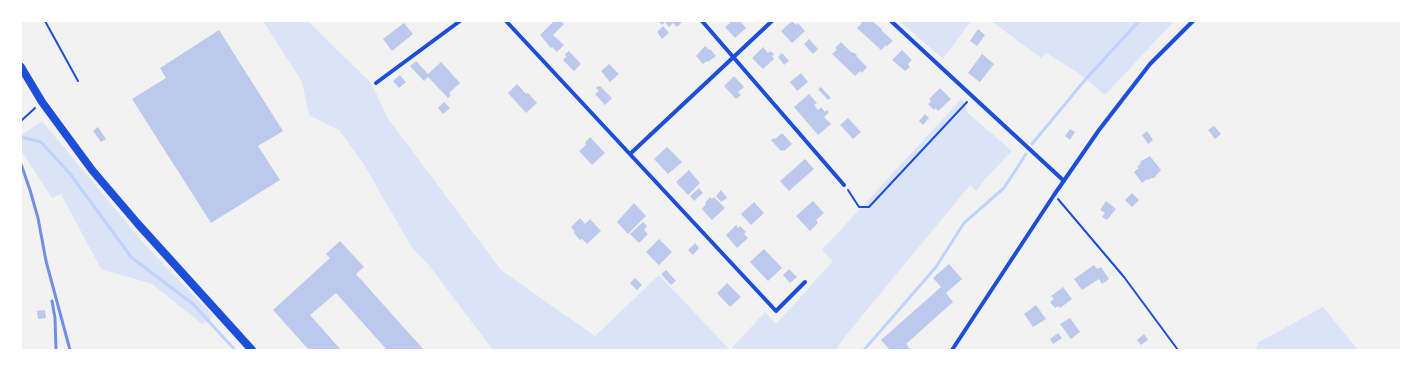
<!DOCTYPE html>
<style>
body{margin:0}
#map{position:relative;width:1422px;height:371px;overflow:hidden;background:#f2f2f2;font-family:"Crimson Pro",serif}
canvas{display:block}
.frame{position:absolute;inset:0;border:22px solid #fff;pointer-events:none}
</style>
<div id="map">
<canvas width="1422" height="371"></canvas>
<div class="frame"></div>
</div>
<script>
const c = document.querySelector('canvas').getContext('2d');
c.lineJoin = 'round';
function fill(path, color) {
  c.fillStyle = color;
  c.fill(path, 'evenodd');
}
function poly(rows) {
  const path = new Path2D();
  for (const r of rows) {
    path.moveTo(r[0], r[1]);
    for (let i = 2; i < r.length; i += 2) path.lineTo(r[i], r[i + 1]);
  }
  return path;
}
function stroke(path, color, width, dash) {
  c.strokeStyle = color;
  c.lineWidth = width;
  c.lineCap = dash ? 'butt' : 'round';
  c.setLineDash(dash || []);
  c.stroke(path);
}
fill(poly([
 [263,21,308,21,372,84,387,117,501,270,595,336,659,275,730,350,765,312,776,324,833,261,822,250,962,98,968,113,1012,151,986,178,976,191,970,185,843,339,836,350,493,350,428,264,412,248,363,163,339,130,309,115,302,82],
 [899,21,971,21,943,59],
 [991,21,1174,21,1105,95,1077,72,1046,53,1041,58],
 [42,121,147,247,214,317,202,324,152,284,101,269,61,194,52,198,21,150,21,135],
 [1323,307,1358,350,1255,350,1259,342]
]), '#dbe4f7');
stroke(poly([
 [21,137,41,142,71,175,131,257,193,304,235,350],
 [1032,144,1085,80,1139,21],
 [864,350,936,267,964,223,1004,188,1026,154]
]), '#bfd3fe', 3);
fill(poly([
 [554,21,561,21,564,24,553,35,564,45,557,52,552,47,551,48,540,35],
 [658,21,683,21,677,27,673,23,669,27,665,22,662,25],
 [732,21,740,21,746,28,735,38,725,27],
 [792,21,796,25,798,23,805,31,792,43,781,31],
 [860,21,872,21,882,29,881,30,893,41,887,46,886,45,881,50,857,28,862,23],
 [404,23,413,34,392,51,383,39],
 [663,26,669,33,662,39,657,32],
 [978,29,985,35,977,46,970,41],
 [219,30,283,131,258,146,280,180,211,223,132,99,166,78,160,68],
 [809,39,818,49,813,54,804,44],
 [841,42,852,53,853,52,857,55,856,56,867,67,862,73,860,71,855,76,832,54,837,49,835,48],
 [705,46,709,50,710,49,716,56,708,62,707,61,703,64,696,56],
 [763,47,768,53,770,51,774,54,772,56,774,59,763,69,752,58],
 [902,50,912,60,908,64,910,67,905,71,892,60],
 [569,51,581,64,574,71,563,60,566,57,565,54],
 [782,53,789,61,784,65,778,57],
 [982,54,994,64,980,82,968,73],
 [416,61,428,74,441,62,460,83,449,93,451,95,448,98,428,77,424,81,410,66],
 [609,64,619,74,610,82,601,71],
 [801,73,808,82,797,91,790,82],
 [400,75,406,82,399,88,393,81],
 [734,76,744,87,738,92,741,95,736,99,724,86],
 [517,84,526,94,528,93,537,103,526,113,508,93],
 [598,86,599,87,600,86,612,98,605,105,595,94,599,91,596,88],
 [821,87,831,98,828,100,818,89],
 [940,88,951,99,938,111,936,108,934,110,928,104,931,101,929,99],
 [809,94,817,103,814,105,818,110,821,107,825,112,827,110,829,112,824,117,831,124,818,135,794,107],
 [444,102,450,108,443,114,438,108],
 [925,114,929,118,923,125,919,121],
 [848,118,861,132,853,139,840,125],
 [1214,126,1221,134,1215,139,1208,130],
 [98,127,106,139,101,142,93,131],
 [1070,129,1075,132,1070,140,1065,136],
 [1147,131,1153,140,1148,144,1142,135],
 [782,133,792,144,784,151,783,150,781,151,771,140,774,138,775,139],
 [590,137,605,153,592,165,579,151,586,145,585,143],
 [667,147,682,162,668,174,654,159],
 [1150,156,1161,170,1154,178,1152,178,1148,180,1147,179,1142,183,1134,172,1139,168,1137,167,1140,164,1141,161],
 [805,159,814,169,789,191,780,181],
 [689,170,700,183,688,195,676,182],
 [699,188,703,193,694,201,690,196],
 [721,190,727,198,721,202,716,196],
 [1132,193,1139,200,1132,207,1125,200],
 [710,197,712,199,714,197,725,208,712,220,702,209,706,204,705,203],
 [813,201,824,213,816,220,818,223,810,231,796,216],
 [1106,201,1116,209,1107,220,1102,217,1105,213,1100,210],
 [754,202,764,213,751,225,741,214],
 [634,203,646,216,628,234,617,222],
 [580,218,585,224,590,219,601,231,587,244,582,239,580,240,574,233,575,232,571,227],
 [643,222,647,226,644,230,648,234,639,243,630,234],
 [736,225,738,228,740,226,746,232,744,234,748,238,737,248,726,235],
 [659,239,672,252,659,265,646,252],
 [340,241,364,267,356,274,424,350,387,350,336,293,310,315,341,350,309,350,273,310,330,258,326,254],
 [695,243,699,248,693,255,688,250],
 [764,249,782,268,768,281,750,262],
 [949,264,962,279,946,293,953,302,906,344,911,350,890,350,881,340,941,287,933,278],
 [1094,265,1097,269,1101,267,1109,279,1102,284,1099,279,1082,290,1074,279],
 [789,269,797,277,790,283,783,275],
 [666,270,676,281,671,285,661,274],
 [635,278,642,285,637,290,630,283],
 [727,283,741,297,730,307,717,293],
 [1063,287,1072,299,1060,308,1058,306,1055,308,1050,302,1054,299,1051,296],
 [1036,305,1046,319,1033,327,1024,314],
 [45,310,46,318,38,319,37,311],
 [1070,318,1080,332,1071,339,1060,324],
 [1058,333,1062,338,1053,344,1050,339],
 [1144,334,1148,340,1141,345,1137,340]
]), '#bdc9ec');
stroke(poly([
 [45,21,78,81],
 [21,121,35,108],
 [848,190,859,207,869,207,967,102],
 [1058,199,1124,277,1178,350]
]), '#1d4ed8', 2);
stroke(poly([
 [506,21,776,311,805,282],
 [702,21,844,185],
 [891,21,1064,181],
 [376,83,460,21],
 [630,154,772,21],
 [952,350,1054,195,1099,130,1150,64,1193,21]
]), '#1d4ed8', 4);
stroke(poly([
 [21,67,42,102,92,170,138,224,252,350]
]), '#1d4ed8', 8);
stroke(poly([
 [21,164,30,190,38,218,46,261,70,350],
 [52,301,55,318,56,350]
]), '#7290e2', 3);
</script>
